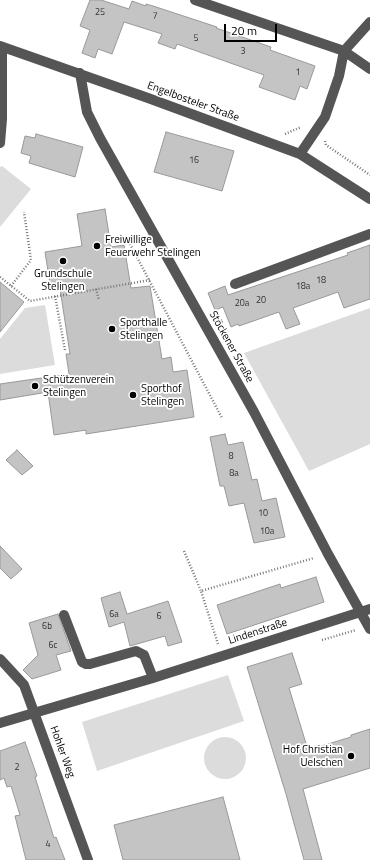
<!DOCTYPE html>
<meta charset="utf-8">
<style>
body{margin:0}
#map{position:relative;width:370px;height:860px;overflow:hidden;background:#fff;font-family:"Titillium Web",sans-serif}
canvas{display:block}
.scale{position:absolute;left:224px;top:24px;width:53px;height:18px;box-sizing:border-box;border:2px solid #000;border-top:0;padding-left:5px;font-size:12px;line-height:14px;white-space:nowrap;color:#000;-webkit-text-stroke:3px #fff;paint-order:stroke}
</style>
<div id="map">
<canvas width="370" height="860"></canvas>
<div class="scale">20 m</div>
</div>
<script>
const c = document.querySelector('canvas').getContext('2d');
c.lineJoin = 'round';
function fill(path, color) {
  c.fillStyle = color;
  c.fill(path, 'evenodd');
}
function poly(rows) {
  const path = new Path2D();
  for (const r of rows) {
    if (r.length === 3) {
      path.moveTo(r[0] + r[2], r[1]);
      path.arc(r[0], r[1], r[2], 0, 2 * Math.PI);
      continue;
    }
    path.moveTo(r[0], r[1]);
    for (let i = 2; i < r.length; i += 2) path.lineTo(r[i], r[i + 1]);
  }
  return path;
}
function stroke(path, color, width, dash) {
  c.strokeStyle = color;
  c.lineWidth = width;
  c.lineCap = dash ? 'butt' : 'round';
  c.setLineDash(dash || []);
  c.stroke(path);
}
function label(font, color, halo, rows, align = 'center') {
  c.font = font + ' "Titillium Web",sans-serif';
  c.lineWidth = 3.5;
  c.setLineDash([]);
  c.textBaseline = 'middle';
  c.strokeStyle = halo;
  c.fillStyle = color;
  for (const [text, x, y, turn = 0] of rows) {
    c.save();
    c.translate(x, y);
    c.rotate((+turn || 0) * Math.PI / 180);
    c.textAlign = isNaN(turn) ? turn : align;
    if (halo) c.strokeText(text, 0, 0);
    c.fillText(text, 0, 0);
    c.restore();
  }
}
fill(poly([
 [2,166,31,189,0,227,0,167],
 [45,305,55,365,0,374,0,339,25,308],
 [370,308,370,444,309,471,244,353],
 [228,675,244,721,97,771,82,722],
 [225,758,21]
]), '#dcdcdc');
const building = poly([
 [90,0,101,0,129,9,132,1,146,6,146,4,153,6,217,27,216,28,271,47,270,50,315,66,307,89,300,86,295,100,259,87,264,75,177,44,175,49,158,43,162,34,124,22,112,54,98,49,95,58,82,53,90,30,80,26,90,0],
 [166,132,234,151,222,191,154,172,166,132],
 [36,134,83,147,75,177,29,163,31,156,21,153,25,136,35,138,36,134],
 [105,209,111,247,124,245,131,288,150,286,162,359,171,357,173,372,187,370,194,417,86,434,86,430,54,435,48,392,0,400,0,384,69,374,66,354,70,354,59,282,50,284,45,252,82,246,77,214,105,209],
 [370,245,370,299,344,308,338,292,293,308,300,324,286,329,279,312,239,326,238,324,231,327,223,307,215,310,208,293,225,286,228,295,348,255,347,253,370,245],
 [0,282,24,302,0,332,0,282],
 [225,434,228,445,243,442,252,480,257,479,262,501,276,498,285,537,254,543,244,503,229,506,224,486,220,486,210,437,225,434],
 [17,450,33,466,22,475,6,460,17,450],
 [0,546,22,569,11,579,0,568,0,546],
 [316,577,324,602,227,634,217,605,280,584,281,588,316,577],
 [120,592,127,614,168,601,182,642,168,646,165,636,130,646,124,622,109,627,101,598,120,592],
 [58,614,71,651,56,655,61,670,32,679,23,670,38,655,29,623,58,614],
 [292,653,302,684,289,688,308,750,351,737,351,735,370,729,370,768,303,789,322,860,304,860,286,794,247,667,292,653],
 [25,742,37,776,35,777,54,838,56,837,65,860,26,860,15,816,20,815,11,786,7,787,4,778,0,780,0,751,25,742],
 [223,797,240,860,123,860,114,825,223,797]
]);
fill(building, '#c4c4c4');
stroke(building, '#999', 1);
stroke(poly([
 [285,134,301,127],
 [325,141,326,145,370,175],
 [141,239,130,244,222,418],
 [0,277,30,301,150,280],
 [11,286,31,260,24,212],
 [96,289,99,300],
 [55,296,65,350],
 [184,551,201,591],
 [322,640,356,630],
 [218,644,201,591,314,558]
]), '#777', 2.5, [1, 2]);
stroke(poly([
 [195,0,344,51,370,69],
 [0,46,148,98,300,154,370,199],
 [80,73,87,112,100,138,254,412,328,554,370,629],
 [0,143,2,119,2,47],
 [300,154,325,117,339,76,344,51,370,22],
 [235,284,370,234],
 [64,615,82,662,86,664,90,664,136,651,144,655,153,678],
 [0,659,24,685,88,860],
 [0,723,153,678,370,609]
]), '#555', 10);
for (const [x, y, r, color] of [
 [97,246,4,"#000"],
 [63,261,4,"#000"],
 [112,329,4,"#000"],
 [35,386,4,"#000"],
 [133,395,4,"#000"],
 [351,756,4,"#000"]
]) {
  const dot = new Path2D();
  dot.arc(x, y, r, 0, 2 * Math.PI);
  c.fillStyle = color;
  c.fill(dot);
  stroke(dot, '#fff', 1.5);
}
label('9px', '#313131', null, [
 ["25",100,13],
 ["7",155,17],
 ["5",196,39],
 ["3",243,52],
 ["1",298,73],
 ["16",194,161],
 ["18",321,281],
 ["18a",303,287],
 ["20",261,301],
 ["20a",242,304],
 ["8",231,457],
 ["8a",234,474],
 ["10",263,514],
 ["10a",267,532],
 ["6a",114,615],
 ["6",159,617],
 ["6b",47,627],
 ["6c",53,646],
 ["2",17,768],
 ["4",48,845]
]);
label('11px', '#000', '#fff', [
 ["Engelbosteler Straße",193,102,20],
 ["Stöckener Straße",231,347,61],
 ["Lindenstraße",258,632,-18],
 ["Hohler Weg",62,752,70]
]);
label('11px', '#000', '#fff', [
 ["Freiwillige",105,240],
 ["Feuerwehr Stelingen",105,253],
 ["Grundschule",63,274,"center"],
 ["Stelingen",63,287,"center"],
 ["Sporthalle",120,323],
 ["Stelingen",120,336],
 ["Schützenverein",43,380],
 ["Stelingen",43,393],
 ["Sporthof",141,389],
 ["Stelingen",141,402],
 ["Hof Christian",343,750,"right"],
 ["Uelschen",343,763,"right"]
], 'left');
</script>
